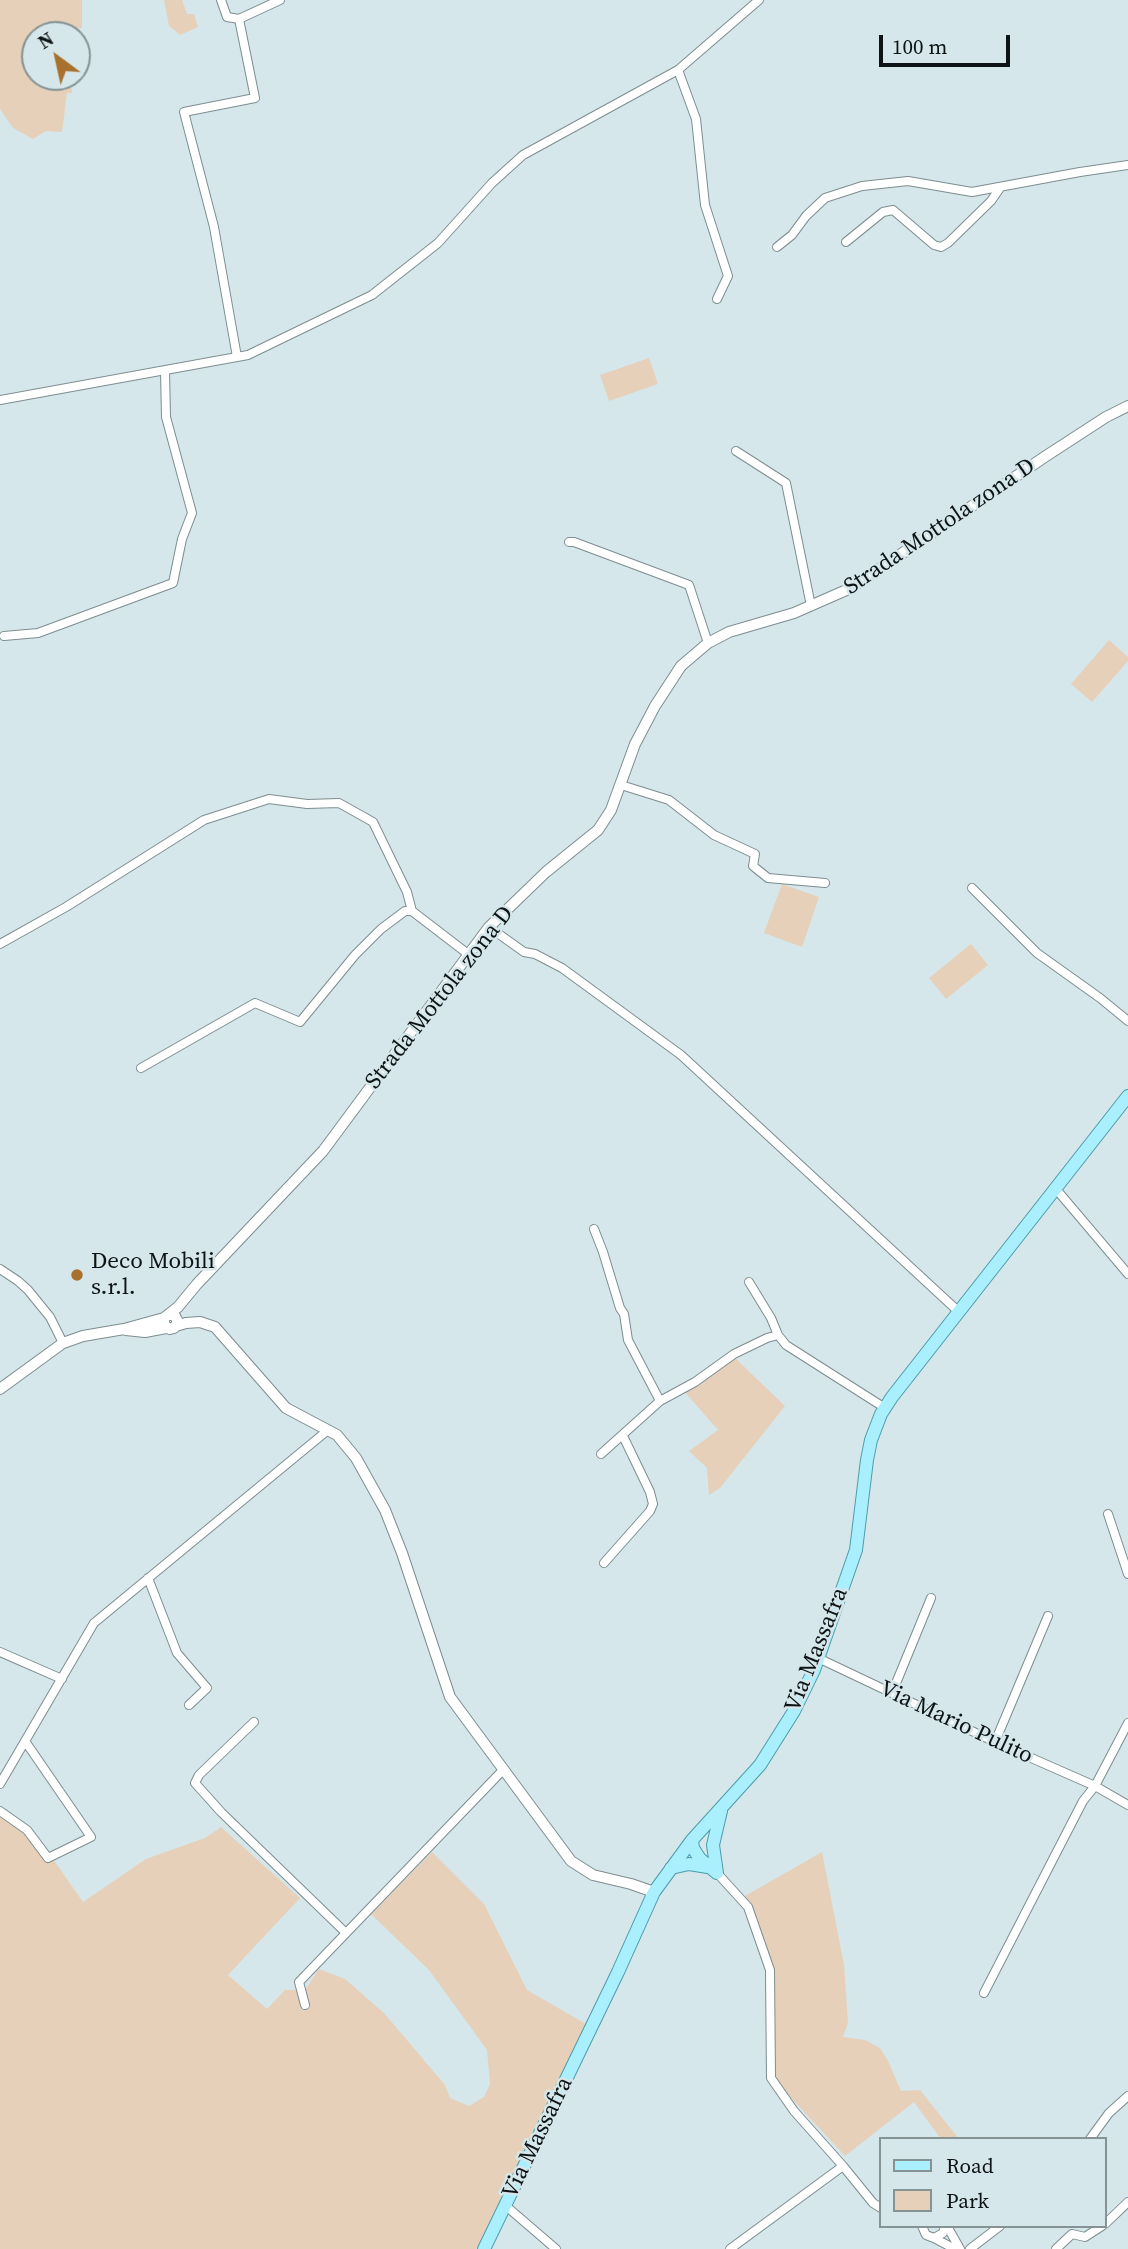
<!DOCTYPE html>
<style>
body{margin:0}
#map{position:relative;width:1128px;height:2249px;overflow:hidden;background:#d5e7ea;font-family:"Source Serif 4",serif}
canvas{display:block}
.legend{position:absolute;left:879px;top:2137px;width:228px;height:91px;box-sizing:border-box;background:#d5e7ea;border:2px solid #859395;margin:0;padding:9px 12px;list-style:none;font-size:21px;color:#0e1416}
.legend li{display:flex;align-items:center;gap:14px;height:35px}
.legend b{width:35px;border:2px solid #859395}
.north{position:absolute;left:21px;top:21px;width:70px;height:70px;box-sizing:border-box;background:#d5e7ea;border:2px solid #859395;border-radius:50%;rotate:327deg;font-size:19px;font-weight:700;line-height:28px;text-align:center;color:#0e1416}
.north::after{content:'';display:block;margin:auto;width:24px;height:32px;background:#a9712e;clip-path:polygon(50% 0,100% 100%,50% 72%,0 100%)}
.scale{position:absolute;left:879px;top:35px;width:131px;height:32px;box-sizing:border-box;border:4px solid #0e1416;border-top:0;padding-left:9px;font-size:21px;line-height:24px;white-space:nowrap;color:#0e1416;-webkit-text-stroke:5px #d5e7ea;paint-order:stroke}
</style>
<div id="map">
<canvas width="1128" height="2249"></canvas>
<ul class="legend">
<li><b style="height:9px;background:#a9effd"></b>Road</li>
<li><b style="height:19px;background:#e6d0ba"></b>Park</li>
</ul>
<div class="north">N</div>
<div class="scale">100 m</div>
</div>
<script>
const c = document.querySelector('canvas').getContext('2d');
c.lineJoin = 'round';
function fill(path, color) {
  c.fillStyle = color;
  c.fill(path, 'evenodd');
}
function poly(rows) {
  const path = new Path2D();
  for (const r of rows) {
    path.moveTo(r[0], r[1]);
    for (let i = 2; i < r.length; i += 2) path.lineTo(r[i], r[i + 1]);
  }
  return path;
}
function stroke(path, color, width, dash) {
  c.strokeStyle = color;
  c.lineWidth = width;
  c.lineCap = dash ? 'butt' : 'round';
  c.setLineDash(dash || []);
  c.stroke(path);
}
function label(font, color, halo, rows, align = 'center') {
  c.font = font + ' "Source Serif 4",serif';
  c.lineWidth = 5;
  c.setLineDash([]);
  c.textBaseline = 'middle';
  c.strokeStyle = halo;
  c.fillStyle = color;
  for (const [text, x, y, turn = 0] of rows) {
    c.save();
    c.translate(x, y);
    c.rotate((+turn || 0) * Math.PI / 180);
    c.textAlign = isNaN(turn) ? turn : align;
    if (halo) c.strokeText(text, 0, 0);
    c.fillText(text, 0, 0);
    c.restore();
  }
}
fill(poly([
 [0,0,82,0,82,28,63,32,63,35,35,35,35,77,70,77,72,93,67,93,62,132,46,131,33,139,13,128,0,109],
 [164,0,182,0,187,14,194,14,198,27,180,35,169,26],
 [649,358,658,384,609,401,600,375],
 [1109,640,1128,657,1128,661,1092,702,1071,684],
 [782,884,819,897,802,947,764,933],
 [971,944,988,965,946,999,929,978],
 [733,1356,785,1406,720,1488,709,1495,707,1468,689,1451,718,1430,684,1391],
 [0,1810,36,1835,83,1902,146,1859,205,1838,221,1827,300,1898,228,1975,267,2009,285,1990,305,1990,319,1969,345,1979,384,2013,445,2085,450,2098,469,2106,484,2097,490,2084,487,2050,429,1970,371,1914,432,1852,484,1904,527,1990,586,2024,500,2207,476,2249,0,2249],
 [822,1852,844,1965,848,2023,843,2037,865,2040,880,2048,888,2061,901,2091,920,2090,959,2139,941,2139,914,2102,845,2156,779,2085,770,2057,767,1956,745,1896]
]), '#e6d0ba');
const street = poly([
 [221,0,227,17,239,19,280,0],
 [678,70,696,119,705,205,728,276,717,299],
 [846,242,883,212,893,210,934,245,941,247,948,243,991,201,1000,188],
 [777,247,792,235,806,216,825,198,862,186,908,181,972,192,1080,172,1128,165],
 [237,357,214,227,184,112,255,98,239,19],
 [0,400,248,355,372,295,438,243,492,183,523,155,678,70,759,0],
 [736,451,786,483,811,606],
 [569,542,574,542,689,585,708,643],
 [4,636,38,633,173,583,182,539,192,513,166,417,165,371],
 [621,785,669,800,714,835,755,854,753,866,768,878,825,883],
 [972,888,1037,953,1100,998,1128,1021],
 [489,927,524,952,535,954,562,968,681,1055,959,1312],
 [0,944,66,907,204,820,269,799,307,804,339,803,373,822,407,892,412,911,468,954],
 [141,1068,255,1003,300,1022,355,955,381,929,405,911,412,911],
 [1056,1189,1128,1274],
 [594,1229,603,1252,620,1308,624,1314,628,1340,660,1401],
 [0,1269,18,1281,28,1290,50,1317,63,1343],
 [749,1282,771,1318,778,1335,786,1345,885,1408],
 [601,1454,660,1401,695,1382,734,1354,767,1338,778,1335],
 [1108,1514,1128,1574],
 [604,1563,650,1511,653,1504,650,1492,623,1436],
 [148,1578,177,1653,207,1688,189,1705],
 [0,1652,62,1679],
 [818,1658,995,1742,1095,1786,1128,1805],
 [892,1693,931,1598],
 [254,1722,199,1775,195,1783,221,1812,346,1933],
 [995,1742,1048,1616],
 [0,1784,94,1623,328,1430],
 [0,1811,27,1830,48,1858,91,1837,25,1741],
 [717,1873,748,1907,770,1970,771,2078,794,2111,843,2166,873,2203,881,2208],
 [984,1993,1083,1801,1095,1786,1128,1723],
 [305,2005,299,1982,503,1770],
 [1090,2139,1109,2113,1128,2096],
 [506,2206,556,2249],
 [1105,2224,1128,2202],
 [922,2226,926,2235,934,2238,943,2233,945,2226],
 [947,2226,960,2249],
 [934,2238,955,2249],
 [730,2249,843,2166],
 [970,2249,1000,2226],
 [1056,2249,1072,2234,1085,2237,1102,2226]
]);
const secondary = poly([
 [171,1315,175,1316,178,1322,174,1328,170,1329,164,1325,164,1318,178,1307,197,1284,323,1151,489,927,546,872,598,830,611,810,635,744,655,706,681,666,708,643,729,632,794,613,851,588,1046,456,1106,417,1128,406],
 [176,1326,186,1323,200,1322,215,1327,286,1408,337,1435,356,1458,385,1510,402,1553,450,1697,571,1861,593,1875,631,1884,654,1892],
 [126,1330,145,1332,166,1328],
 [0,1389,63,1343,83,1336,124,1329,164,1318]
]);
const primary = poly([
 [692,1840,693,1848,700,1859,717,1873],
 [671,1868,689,1864,708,1867],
 [717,1873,713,1845,721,1811],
 [484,2249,618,1972,654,1892,692,1840,760,1765,794,1711,814,1670,856,1550,867,1460,871,1440,881,1414,892,1397,1128,1096]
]);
stroke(street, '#7d8d90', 10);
stroke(secondary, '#7d8d90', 12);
stroke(primary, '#4d9bab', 14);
stroke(street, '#fff', 8);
stroke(secondary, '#fff', 10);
stroke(primary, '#a9effd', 12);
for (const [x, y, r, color] of [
 [77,1275,7,"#a9712e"]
]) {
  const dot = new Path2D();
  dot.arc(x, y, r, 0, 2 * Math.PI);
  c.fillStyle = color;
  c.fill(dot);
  stroke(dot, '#d5e7ea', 2.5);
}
label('23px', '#0e1416', '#d5e7ea', [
 ["Strada Mottola zona D",940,527,-34],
 ["Strada Mottola zona D",440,998,-52],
 ["Via Massafra",817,1650,-68],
 ["Via Mario Pulito",956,1723,25],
 ["Via Massafra",538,2138,-64]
]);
label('23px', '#0e1416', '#d5e7ea', [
 ["Deco Mobili",91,1262],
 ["s.r.l.",91,1288]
], 'left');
</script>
